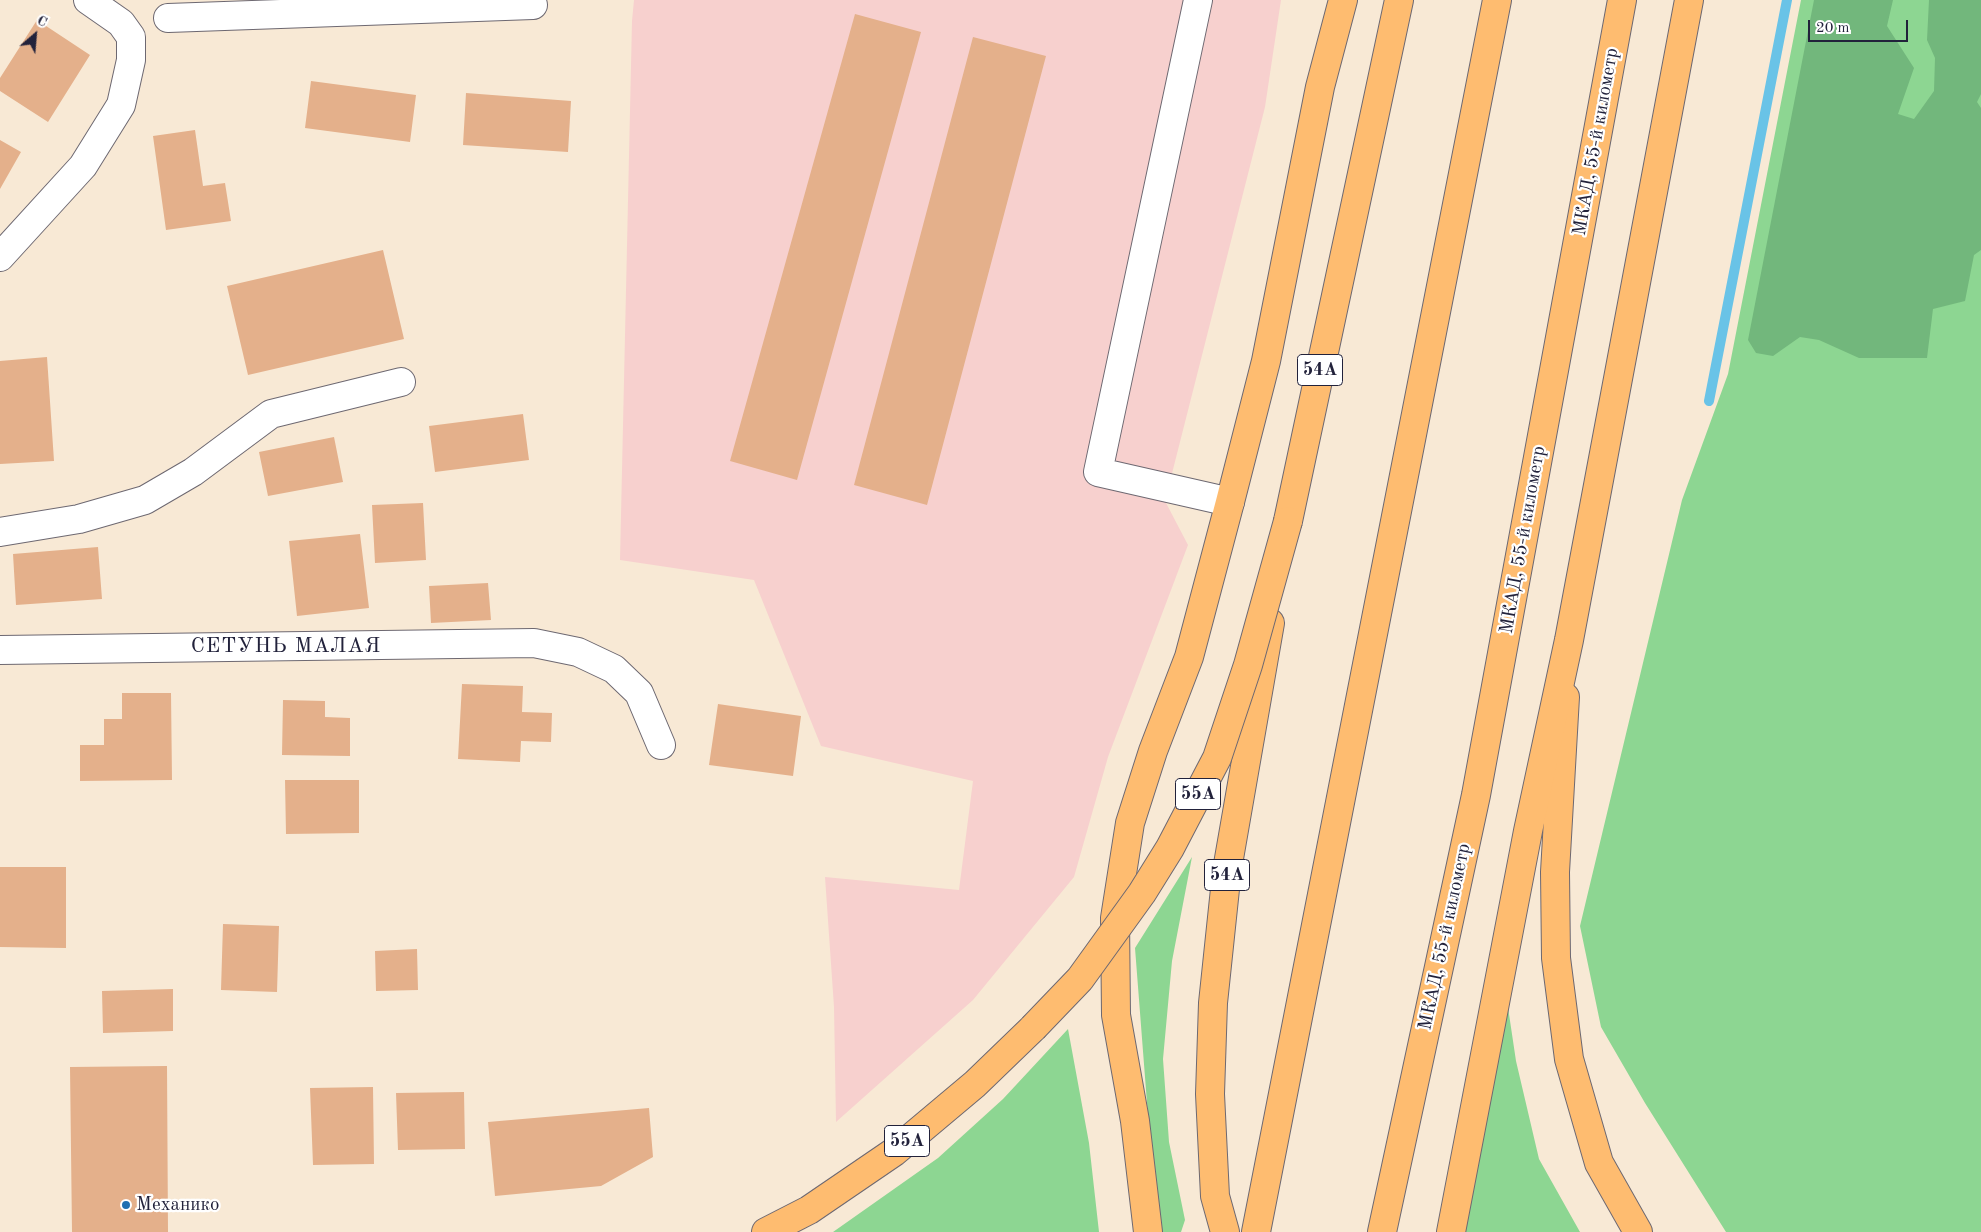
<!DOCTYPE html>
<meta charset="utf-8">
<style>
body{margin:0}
#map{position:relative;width:1981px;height:1232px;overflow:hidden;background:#f8e9d5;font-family:"Old Standard TT",serif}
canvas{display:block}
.north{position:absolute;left:10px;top:10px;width:50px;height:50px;-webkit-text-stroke:4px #fff;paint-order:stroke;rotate:27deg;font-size:14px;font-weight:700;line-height:20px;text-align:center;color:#22223b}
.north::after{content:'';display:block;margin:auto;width:18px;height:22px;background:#22223b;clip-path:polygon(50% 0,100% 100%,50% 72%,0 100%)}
.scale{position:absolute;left:1808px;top:20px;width:100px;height:22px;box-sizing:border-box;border:2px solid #22223b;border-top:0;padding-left:6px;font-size:15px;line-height:18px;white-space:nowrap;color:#22223b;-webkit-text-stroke:4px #fff;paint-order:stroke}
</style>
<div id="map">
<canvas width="1981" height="1232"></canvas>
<div class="north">С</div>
<div class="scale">20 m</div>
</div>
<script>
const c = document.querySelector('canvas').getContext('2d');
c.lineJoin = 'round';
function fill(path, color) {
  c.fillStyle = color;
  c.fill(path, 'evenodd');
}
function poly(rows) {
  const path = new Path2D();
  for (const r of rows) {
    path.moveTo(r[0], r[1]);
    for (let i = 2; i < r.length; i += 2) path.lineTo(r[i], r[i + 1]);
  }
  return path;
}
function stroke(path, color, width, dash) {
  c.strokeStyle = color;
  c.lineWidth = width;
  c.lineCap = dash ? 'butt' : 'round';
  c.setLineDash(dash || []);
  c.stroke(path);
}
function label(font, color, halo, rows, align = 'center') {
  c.font = font + ' "Old Standard TT",serif';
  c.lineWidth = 4.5;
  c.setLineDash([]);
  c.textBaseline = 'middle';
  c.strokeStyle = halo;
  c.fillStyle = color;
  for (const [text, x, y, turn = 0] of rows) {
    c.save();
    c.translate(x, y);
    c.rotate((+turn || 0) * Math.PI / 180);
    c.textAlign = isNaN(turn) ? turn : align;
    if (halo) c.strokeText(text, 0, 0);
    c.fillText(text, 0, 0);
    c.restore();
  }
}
fill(poly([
 [634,0,1281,0,1265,107,1165,501,1188,545,1108,757,1074,877,973,1000,836,1122,834,1007,825,877,959,890,973,781,821,746,754,580,620,560,632,21]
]), '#f7d0ce');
fill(poly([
 [1801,0,1981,0,1981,1232,1726,1232,1645,1103,1601,1027,1580,926,1682,500,1728,374],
 [1192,857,1172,961,1163,1059,1169,1142,1185,1220,1181,1232,1157,1232,1135,948],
 [1506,994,1516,1061,1539,1159,1580,1232,1461,1232],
 [1068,1029,1089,1143,1099,1232,833,1232,938,1158,1003,1099]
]), '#8dd692');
fill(poly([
 [1814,0,1893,0,1887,26,1914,68,1898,114,1914,119,1934,91,1935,58,1927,40,1929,0,1981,0,1981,94,1977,102,1981,108,1981,250,1974,255,1965,301,1933,309,1927,358,1859,358,1819,340,1800,337,1773,356,1756,353,1748,340]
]), '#72b77c');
stroke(poly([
 [1709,401,1787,0]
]), '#69c3e7', 10);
fill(poly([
 [855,14,921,32,797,480,730,461],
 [37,20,90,55,48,122,0,91,0,78],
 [973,37,1046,56,927,505,854,485],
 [311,81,416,95,410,142,305,128],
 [466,93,571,101,568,152,463,145],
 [195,130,203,186,225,183,231,221,166,230,153,136],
 [0,140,21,152,0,189],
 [383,250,404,339,248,375,227,286],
 [47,357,54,461,0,464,0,361],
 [523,414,529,460,435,472,429,426],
 [334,437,343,482,268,496,259,452],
 [423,503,426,560,375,563,372,505],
 [360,534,369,608,297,616,289,541],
 [98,547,102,599,16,605,13,554],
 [488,583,491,620,431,623,429,586],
 [462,684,523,686,522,712,552,713,551,742,521,741,520,762,458,759],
 [122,693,171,693,172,780,80,781,80,745,104,745,104,719,122,719],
 [283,700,325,701,325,717,350,718,350,756,282,755],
 [718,704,801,716,793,776,709,765],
 [285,780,359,780,359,833,286,834],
 [0,867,66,867,66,948,0,947],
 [223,924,279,926,277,992,221,990],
 [417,949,418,990,376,991,375,951],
 [173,989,173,1031,103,1033,102,991],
 [167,1066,168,1232,72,1232,70,1067],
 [373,1087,374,1164,313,1165,310,1088],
 [464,1092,465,1149,398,1150,396,1093],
 [649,1108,653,1157,601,1186,495,1196,488,1122]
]), '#e4b08b');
const minor = poly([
 [1198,0,1098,472,1230,502],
 [168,18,533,5],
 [0,257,83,166,121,105,131,60,131,37,121,23,88,0],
 [0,532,79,519,145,500,193,472,271,414,401,382],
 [0,650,534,643,578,652,614,669,639,693,661,745]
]);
const major = poly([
 [1565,697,1555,872,1556,958,1569,1059,1599,1163,1638,1232],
 [1148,1232,1135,1121,1116,1015,1115,918,1130,823,1153,751,1189,657,1230,502,1266,361,1320,87,1343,0],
 [1225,1232,1215,1196,1210,1094,1213,1003,1227,870,1270,623]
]);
const highway = poly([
 [1288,521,1399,0],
 [766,1232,809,1210,894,1152,975,1084,1033,1028],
 [1256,1232,1497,0],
 [1382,1232,1476,795,1622,0],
 [1451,1232,1528,831,1569,640,1689,0]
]);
stroke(minor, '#6d6871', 30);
stroke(major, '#6d6871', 30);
stroke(highway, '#6d6871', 30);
stroke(minor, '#fff', 28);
stroke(major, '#febc70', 28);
stroke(highway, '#febc70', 28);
const highwayBridge = poly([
 [1033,1028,1080,979,1142,893,1170,848,1217,758,1248,665,1288,521]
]);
stroke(highwayBridge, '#6d6871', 30, []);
stroke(highwayBridge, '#febc70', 28);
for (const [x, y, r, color] of [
 [126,1205,5,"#1f6fb2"]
]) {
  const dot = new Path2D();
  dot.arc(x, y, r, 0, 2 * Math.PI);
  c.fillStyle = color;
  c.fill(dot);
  stroke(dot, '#fff', 2);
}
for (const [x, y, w] of [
 [1320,370,45],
 [1198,794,45],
 [1227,875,45],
 [907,1141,45]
]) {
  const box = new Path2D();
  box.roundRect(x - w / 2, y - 15.5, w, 31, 4);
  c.fillStyle = '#fff';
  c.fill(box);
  stroke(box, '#22223b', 1);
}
label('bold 18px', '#22223b', null, [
 ["54А",1320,370],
 ["55А",1198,794],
 ["54А",1227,875],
 ["55А",907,1141]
]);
label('19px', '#22223b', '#fff', [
 ["МКАД, 55-й километр",1596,142,-80],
 ["МКАД, 55-й километр",1523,540,-80],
 ["МКАД, 55-й километр",1445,937,-78]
]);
label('19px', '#22223b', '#fff', [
 ["Механико",136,1205]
], 'left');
c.letterSpacing = '1px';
label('21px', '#22223b', '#fff', [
 ["СЕТУНЬ МАЛАЯ",286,646]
]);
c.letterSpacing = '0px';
</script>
